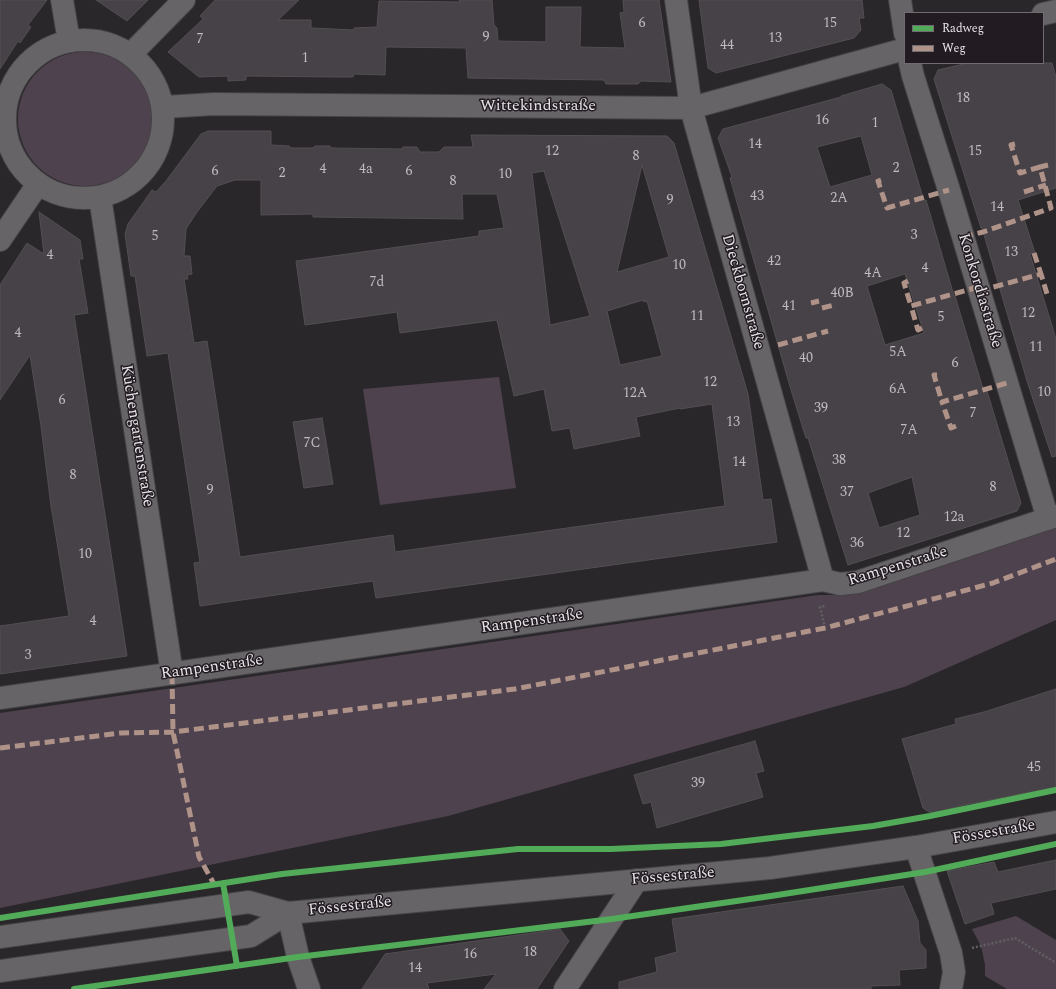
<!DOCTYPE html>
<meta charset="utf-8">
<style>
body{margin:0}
#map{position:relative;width:1056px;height:989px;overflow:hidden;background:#2a272a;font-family:Spectral,serif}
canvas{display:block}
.legend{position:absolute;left:904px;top:12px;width:140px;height:52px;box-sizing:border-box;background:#221c22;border:1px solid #716c71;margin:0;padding:5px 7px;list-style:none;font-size:12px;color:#e7e3e7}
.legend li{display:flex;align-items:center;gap:8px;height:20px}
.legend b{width:20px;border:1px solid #716c71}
</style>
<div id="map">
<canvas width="1056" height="989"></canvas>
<ul class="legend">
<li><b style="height:5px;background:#51ab58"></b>Radweg</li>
<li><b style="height:5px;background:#af9288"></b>Weg</li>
</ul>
</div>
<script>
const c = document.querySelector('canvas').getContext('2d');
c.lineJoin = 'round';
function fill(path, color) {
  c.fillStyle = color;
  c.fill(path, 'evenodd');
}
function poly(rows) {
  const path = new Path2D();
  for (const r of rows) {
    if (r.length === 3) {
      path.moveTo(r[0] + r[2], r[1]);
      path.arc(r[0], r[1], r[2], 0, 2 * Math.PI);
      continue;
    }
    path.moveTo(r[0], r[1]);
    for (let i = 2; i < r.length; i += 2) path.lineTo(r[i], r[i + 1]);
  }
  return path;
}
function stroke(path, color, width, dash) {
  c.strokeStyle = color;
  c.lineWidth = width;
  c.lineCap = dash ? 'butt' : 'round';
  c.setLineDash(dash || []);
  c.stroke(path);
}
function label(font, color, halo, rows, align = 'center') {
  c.font = font + ' Spectral,serif';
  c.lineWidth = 3;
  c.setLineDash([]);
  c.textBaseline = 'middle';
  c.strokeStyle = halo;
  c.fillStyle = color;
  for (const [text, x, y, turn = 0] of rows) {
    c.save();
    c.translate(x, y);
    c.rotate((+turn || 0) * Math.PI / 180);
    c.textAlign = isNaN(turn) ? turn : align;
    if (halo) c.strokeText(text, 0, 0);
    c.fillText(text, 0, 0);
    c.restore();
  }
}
fill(poly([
 [85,119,67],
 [499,377,516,488,380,505,363,389],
 [1056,526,1056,620,904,687,448,816,0,908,0,713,818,595,839,595,862,592],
 [1016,916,1056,940,1056,989,1007,989,985,976,985,965,981,946,972,929]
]), '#4f424f');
const building = poly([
 [0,0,47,0,28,25,31,27,20,43,18,41,0,69,0,0],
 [96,0,148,0,127,21,96,0],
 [215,0,299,0,278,20,311,20,311,28,354,30,354,28,377,27,379,1,460,2,459,0,492,0,494,25,497,28,498,41,546,42,546,7,581,7,580,47,625,48,620,13,624,12,623,0,659,0,671,82,641,81,638,84,606,84,604,80,468,78,466,48,386,47,385,75,354,74,353,77,337,77,246,76,246,80,228,81,228,76,199,77,168,52,203,19,200,16,215,0],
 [699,0,862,0,864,18,859,18,861,30,854,38,716,73,708,68,699,0],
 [968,63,1052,63,1056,77,1056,188,1018,200,1035,253,1030,254,1056,339,1056,456,1052,457,1027,381,982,228,981,228,934,79,938,70,968,63],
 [882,84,891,90,924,201,926,200,954,296,955,296,984,392,987,391,1021,503,1017,511,848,565,808,438,806,438,791,390,730,178,732,177,718,138,723,129,841,97,841,96,882,84],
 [861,136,872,175,830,187,817,147,861,136],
 [905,274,924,333,885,345,867,286,905,274],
 [912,477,920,515,879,528,868,493,912,477],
 [208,131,271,131,271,145,289,146,291,148,313,148,315,146,330,146,331,148,402,149,403,147,417,147,420,152,439,152,444,147,473,147,471,135,667,136,674,143,748,394,763,500,771,499,777,542,376,598,373,581,200,606,194,563,200,562,168,353,147,356,135,276,131,276,125,234,128,224,152,190,156,192,166,181,201,134,208,131],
 [642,165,669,257,617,272,642,165],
 [544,171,590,316,550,325,532,173,544,171],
 [235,180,261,180,261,215,313,214,313,217,463,219,462,194,497,194,504,228,479,231,479,236,296,261,305,325,397,312,400,333,497,320,514,396,544,389,552,431,570,428,574,449,640,436,636,417,680,408,680,409,712,404,725,506,395,552,393,535,240,557,207,341,194,343,184,279,188,279,187,275,192,274,190,256,184,256,186,229,197,212,217,186,235,180],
 [643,300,644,302,647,301,662,356,620,365,607,311,643,300],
 [39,212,80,240,83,259,79,259,88,313,74,315,127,656,0,674,0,626,69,616,51,506,41,426,30,355,0,400,0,285,27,243,44,254,39,212],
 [322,418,333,484,304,488,293,422,322,418],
 [1056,689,1056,787,964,805,932,814,923,808,902,739,956,724,955,719,984,712,1056,689],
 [755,741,764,771,756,773,763,797,657,828,651,802,643,804,634,775,755,741],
 [1056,860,1056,889,991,903,994,914,965,924,947,871,994,862,998,872,1056,860],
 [903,886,918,921,920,943,926,950,926,968,899,970,900,985,871,986,871,989,619,989,619,982,657,972,655,958,677,952,672,919,903,886],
 [560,929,569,941,537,989,484,989,496,974,427,983,429,989,362,989,385,954,560,929]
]);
fill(building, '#474247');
stroke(building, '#524f52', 1);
const minor = poly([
 [62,0,69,41],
 [676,0,691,108,823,580],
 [900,0,905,33],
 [1043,14,1056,11],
 [84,119,79],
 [131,54,184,0],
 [910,63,913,76,949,190,1048,519],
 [164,107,214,104,691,108,905,49],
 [100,197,172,674],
 [0,240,38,184],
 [0,698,823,580,840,584,858,582,1056,516],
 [916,847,951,953,954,972,951,989],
 [288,913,298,957,309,989],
 [565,989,637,880]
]);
const tertiary = poly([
 [0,937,249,902,288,913,770,868,916,847,1056,822],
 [0,971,251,936,288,913]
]);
stroke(minor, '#454345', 24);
stroke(tertiary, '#454345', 24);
stroke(poly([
 [825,628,820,607,826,606],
 [972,948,1015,938,1056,963]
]), '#616061', 2.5, [2, 2]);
stroke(minor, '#666466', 22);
stroke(tertiary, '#666466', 22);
stroke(poly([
 [1015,144,1011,145,1020,173,1040,167],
 [881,180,878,181,887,208,949,190],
 [1024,192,1046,185],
 [963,237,983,232,1051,208,1040,167,1048,165],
 [1034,253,1041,274],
 [908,281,904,283,911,306],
 [979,291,1041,274,1047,294],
 [811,303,819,301],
 [822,308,834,305],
 [922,328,918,330,911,306,978,287],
 [778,345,828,331],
 [937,375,934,375,942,402],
 [956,426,951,428,942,402,1007,383],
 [172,674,173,732,199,857,214,884],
 [0,748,121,733,173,732,515,689,825,628,993,583,1056,559]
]), '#af9288', 5, [10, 5]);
stroke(poly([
 [223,883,237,966],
 [0,918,282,874,518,849,611,849,721,844,873,826,930,816,1056,790],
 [74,989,298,957,612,919,771,896,925,872,1056,844]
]), '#51ab58', 6);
label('14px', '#bfbbbf', null, [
 ["6",642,24],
 ["15",830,24],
 ["9",486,38],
 ["13",775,39],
 ["7",200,40],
 ["44",727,46],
 ["1",305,59],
 ["18",963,99],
 ["16",822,121],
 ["1",875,124],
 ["14",755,145],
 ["12",552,152],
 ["15",975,152],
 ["8",636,157],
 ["2",896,169],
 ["4",323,170],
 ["4a",366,170],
 ["6",215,172],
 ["6",409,172],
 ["2",282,174],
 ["10",505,175],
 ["8",453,182],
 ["43",757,197],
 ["2A",839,199],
 ["9",670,201],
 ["14",997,208],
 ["3",914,236],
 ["5",155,237],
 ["13",1011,253],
 ["4",50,256],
 ["42",774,262],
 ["10",679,266],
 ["4",925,269],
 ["4A",873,274],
 ["7d",377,283],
 ["40B",842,294],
 ["41",789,307],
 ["12",1028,314],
 ["11",697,317],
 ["5",941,318],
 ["4",18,334],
 ["11",1036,348],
 ["5A",898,353],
 ["40",806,359],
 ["6",955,364],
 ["12",710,383],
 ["6A",898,390],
 ["10",1044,393],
 ["12A",635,394],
 ["6",62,401],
 ["39",821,409],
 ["7",973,414],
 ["13",733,423],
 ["7A",909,431],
 ["7C",312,444],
 ["38",839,461],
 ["14",739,463],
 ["8",73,476],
 ["8",993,488],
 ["9",210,491],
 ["37",847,493],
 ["12a",954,518],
 ["12",903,534],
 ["36",857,544],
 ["10",85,555],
 ["4",93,622],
 ["3",28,656],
 ["45",1034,768],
 ["39",698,784],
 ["18",530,953],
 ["16",470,955],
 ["14",415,969]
]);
label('16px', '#e7e3e7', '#221c22', [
 ["Wittekindstraße",538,107],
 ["Konkordiastraße",979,291,73],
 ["Dieckbornstraße",742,292,74],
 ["Küchengartenstraße",136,436,81],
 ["Rampenstraße",898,567,-17],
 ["Rampenstraße",532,622,-8],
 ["Rampenstraße",212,668,-8],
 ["Fössestraße",994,833,-10],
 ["Fössestraße",673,877,-5],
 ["Fössestraße",350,907,-6]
]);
</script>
